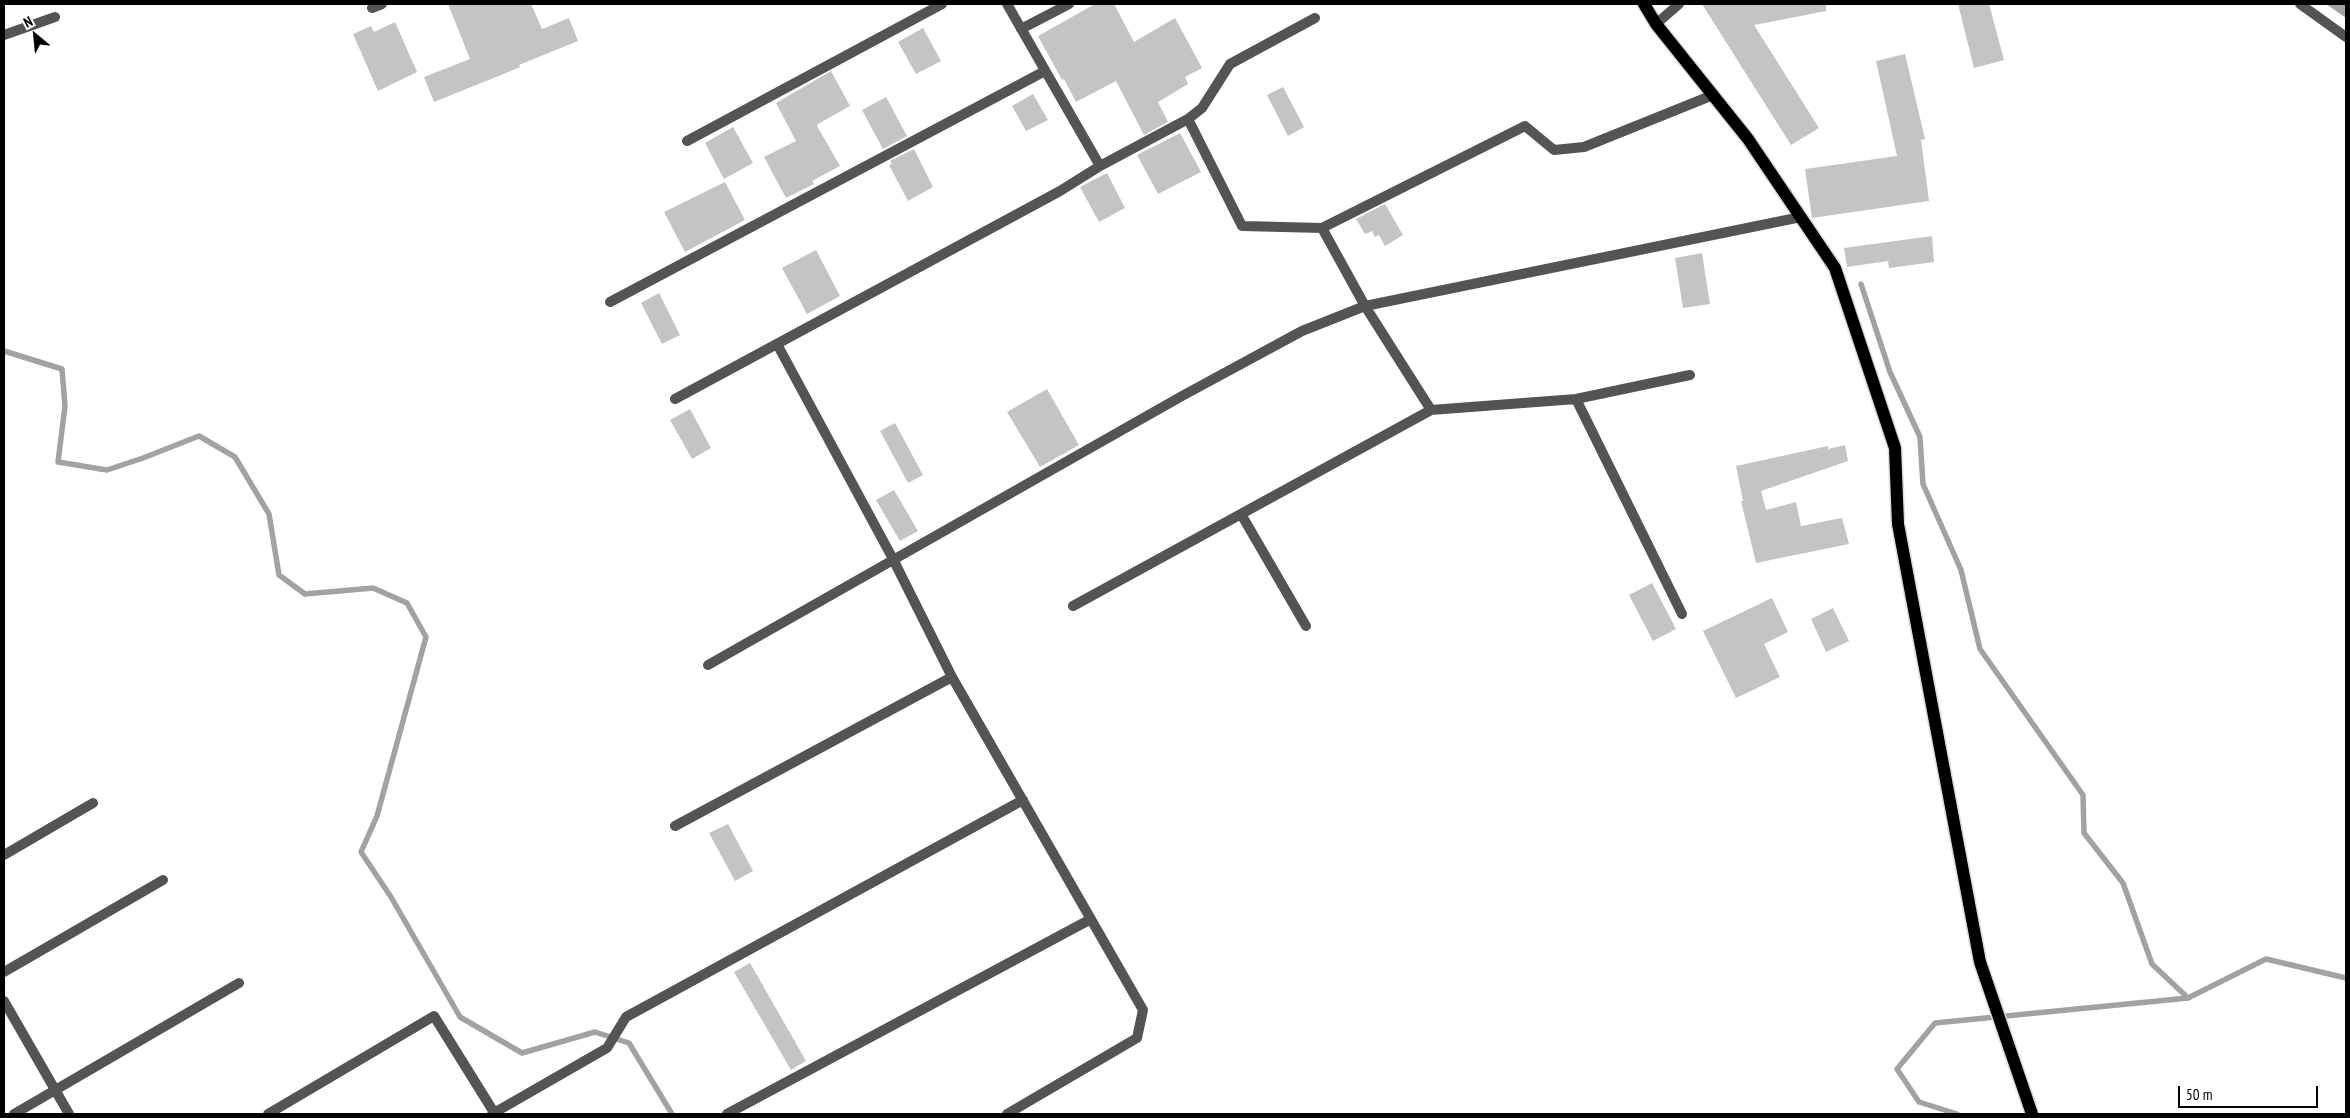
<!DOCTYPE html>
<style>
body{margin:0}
#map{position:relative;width:2350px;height:1118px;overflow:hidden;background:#fff;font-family:"PT Sans Narrow",sans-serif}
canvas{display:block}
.frame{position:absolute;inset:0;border:5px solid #000;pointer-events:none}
.north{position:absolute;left:10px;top:10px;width:50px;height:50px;-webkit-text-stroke:4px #fff;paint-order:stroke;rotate:332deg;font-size:14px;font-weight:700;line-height:20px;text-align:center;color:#000}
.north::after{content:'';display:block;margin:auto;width:18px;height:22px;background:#000;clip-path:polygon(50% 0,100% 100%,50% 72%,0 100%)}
.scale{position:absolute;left:2178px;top:1086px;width:140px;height:22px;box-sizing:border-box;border:2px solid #000;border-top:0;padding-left:6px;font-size:15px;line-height:18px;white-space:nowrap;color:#000;-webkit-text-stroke:4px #fff;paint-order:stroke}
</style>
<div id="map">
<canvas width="2350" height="1118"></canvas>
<div class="frame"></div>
<div class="north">N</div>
<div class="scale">50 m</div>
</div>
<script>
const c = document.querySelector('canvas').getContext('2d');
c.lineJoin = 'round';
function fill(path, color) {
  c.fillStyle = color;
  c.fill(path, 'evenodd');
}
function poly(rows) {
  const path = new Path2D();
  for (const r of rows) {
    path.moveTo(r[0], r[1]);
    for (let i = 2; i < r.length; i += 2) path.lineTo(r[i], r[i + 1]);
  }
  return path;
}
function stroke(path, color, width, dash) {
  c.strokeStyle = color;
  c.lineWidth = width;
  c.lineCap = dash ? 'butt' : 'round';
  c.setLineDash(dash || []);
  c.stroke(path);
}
fill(poly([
 [2326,4,2346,4,2346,18]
]), '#a2a2a2');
stroke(poly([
 [1861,284,1890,372,1920,437,1923,484,1961,570,1980,649,2083,795,2084,833,2123,883,2152,964,2188,998],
 [4,351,62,369,65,406,58,462,107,470,143,458,199,436,235,457,269,514,279,575,305,594,373,588,407,603,426,637,377,816,361,852,391,897,460,1017,522,1053,595,1032,629,1043,672,1114],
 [1957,1114,1919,1102,1897,1069,1935,1023,2188,998,2266,959,2346,978]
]), '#a2a2a2', 5.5);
fill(poly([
 [448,4,531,4,542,29,569,18,578,41,519,65,520,67,506,73,434,102,424,77,470,59],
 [1095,4,1114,4,1134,42,1175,18,1202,68,1185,77,1188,84,1158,102,1168,122,1144,135,1116,81,1076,102,1064,79,1062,80,1038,36],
 [1702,4,1826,4,1826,11,1754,25,1819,128,1791,145],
 [1958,4,1989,4,2004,60,1974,68],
 [395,22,417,72,378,91,353,34,371,26,374,32],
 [923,28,941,61,916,74,898,42],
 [1905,54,1925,139,1921,140,1929,201,1812,218,1805,169,1897,156,1876,61],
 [831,71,850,106,818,124,817,126,840,166,812,181,814,184,786,198,764,157,796,141,776,103],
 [1283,87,1304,127,1288,136,1267,95],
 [1033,94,1048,120,1026,131,1012,106],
 [886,97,907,136,883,149,862,110],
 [733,127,753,163,724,179,705,143],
 [1180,133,1201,172,1158,194,1137,155],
 [914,149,933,187,908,201,889,165,892,164,890,161],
 [1107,173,1125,208,1099,222,1080,187],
 [725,182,745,220,685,252,664,212],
 [1385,204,1403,235,1385,246,1379,235,1375,237,1372,231,1365,234,1356,219],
 [1932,236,1934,262,1889,268,1888,261,1847,267,1844,248],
 [816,250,840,296,807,314,782,268],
 [1702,253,1710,304,1683,308,1675,258],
 [659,293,680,335,662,344,641,303],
 [1047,389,1079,445,1040,467,1007,412],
 [690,409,711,448,692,459,670,420],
 [895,423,923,475,908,483,880,431],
 [1845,445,1848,461,1761,491,1766,510,1796,502,1801,526,1842,518,1849,544,1756,563,1741,501,1743,501,1736,466,1828,446,1828,449],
 [894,490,918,531,900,541,876,500],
 [1652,583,1676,629,1653,641,1629,595],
 [1772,598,1788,632,1764,644,1780,677,1736,698,1703,631],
 [1833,608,1849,641,1826,652,1811,619],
 [728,824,753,871,735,881,709,833],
 [750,963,806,1061,791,1070,734,972]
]), '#c4c4c4');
const primary = poly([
 [1644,4,1656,24,1748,139,1835,268,1895,448,1898,524,1980,962,2032,1114]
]);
stroke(primary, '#dbdbdb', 15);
stroke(poly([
 [1007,4,1100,166],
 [2300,4,2346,37],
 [372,8,382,4],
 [1656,24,1679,4],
 [1021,29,1069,4],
 [4,35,55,17],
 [1188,119,1202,108,1230,64,1315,18],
 [687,141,942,4],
 [1322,228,1525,126,1554,150,1584,147,1713,95],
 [610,302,1045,71],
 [777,344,893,559,952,677,1143,1010,1137,1038,1007,1114],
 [675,399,1060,191,1100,166,1188,119,1242,226,1322,228,1365,306,1431,410],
 [1576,399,1682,614],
 [1241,514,1306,626],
 [1073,606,1431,410,1576,399,1690,375],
 [708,665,1182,396,1302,331,1365,306,1801,217],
 [675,826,952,677],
 [4,855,93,803],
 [4,972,163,880],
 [4,1001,69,1114],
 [14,1114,239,983],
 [268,1114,434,1016,495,1114],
 [492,1114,607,1048,626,1017,1023,800],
 [727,1114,1091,919]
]), '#545454', 10);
stroke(primary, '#000', 12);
</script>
